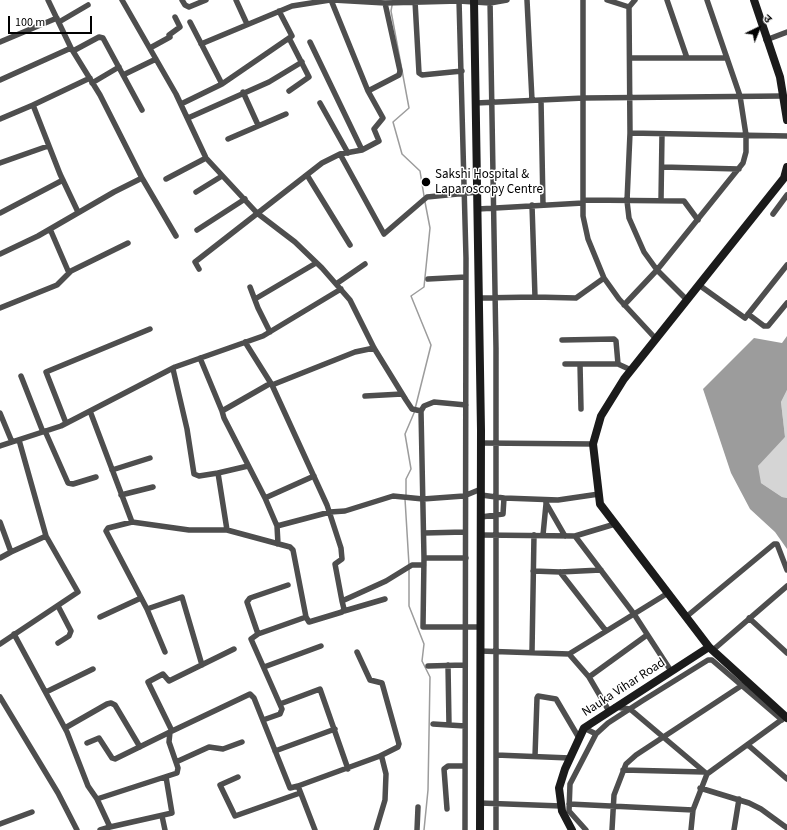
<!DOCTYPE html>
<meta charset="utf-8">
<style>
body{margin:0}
#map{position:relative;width:787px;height:830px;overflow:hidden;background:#fff;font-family:"Source Sans 3","Noto Sans Devanagari",sans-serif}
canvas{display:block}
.north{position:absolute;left:739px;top:8px;width:40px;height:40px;-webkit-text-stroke:3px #fff;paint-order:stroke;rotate:43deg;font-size:11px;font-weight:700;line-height:16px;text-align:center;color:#000}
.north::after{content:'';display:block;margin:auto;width:14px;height:18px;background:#000;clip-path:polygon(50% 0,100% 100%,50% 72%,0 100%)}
.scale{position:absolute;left:8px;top:16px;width:84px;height:18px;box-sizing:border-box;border:2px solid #000;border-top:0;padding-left:5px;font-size:12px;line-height:14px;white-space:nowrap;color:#000;-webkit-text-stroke:3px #fff;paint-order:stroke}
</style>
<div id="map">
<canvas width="787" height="830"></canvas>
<div class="north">उ</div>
<div class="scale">100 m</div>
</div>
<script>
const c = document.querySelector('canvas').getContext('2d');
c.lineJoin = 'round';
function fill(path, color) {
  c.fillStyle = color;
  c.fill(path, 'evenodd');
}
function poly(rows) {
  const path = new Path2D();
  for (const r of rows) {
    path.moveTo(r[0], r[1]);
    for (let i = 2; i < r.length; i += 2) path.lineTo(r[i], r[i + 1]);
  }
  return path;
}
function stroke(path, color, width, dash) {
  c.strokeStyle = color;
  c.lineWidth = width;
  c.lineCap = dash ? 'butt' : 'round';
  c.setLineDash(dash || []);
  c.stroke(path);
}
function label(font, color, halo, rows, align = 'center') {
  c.font = font + ' "Source Sans 3",sans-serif';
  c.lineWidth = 3;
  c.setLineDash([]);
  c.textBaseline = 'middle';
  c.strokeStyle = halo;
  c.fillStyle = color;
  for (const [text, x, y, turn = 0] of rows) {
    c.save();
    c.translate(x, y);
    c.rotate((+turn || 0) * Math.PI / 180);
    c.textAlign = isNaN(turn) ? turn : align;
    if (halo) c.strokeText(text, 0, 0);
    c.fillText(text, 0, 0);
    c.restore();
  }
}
fill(poly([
 [787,390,787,498,782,497,761,483,757,475,758,466,771,447,785,437,781,402]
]), '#d5d5d5');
fill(poly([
 [787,336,787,390,781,402,785,437,758,466,761,483,782,497,787,498,787,549,775,532,750,509,731,473,703,389,754,338,782,343]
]), '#9c9c9c');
stroke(poly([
 [393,0,391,11,409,108,393,122,402,154,420,171,424,196],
 [406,495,406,479,411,469,405,434,414,413,431,345,411,296,424,287,430,228,425,202],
 [405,499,409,565],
 [409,569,409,606,424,644,422,661,430,677,428,790,424,830]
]), '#9c9c9c', 1.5);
stroke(poly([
 [122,0,176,94,206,158,257,213,295,242,322,268,350,300,374,348,406,400,412,409,421,411,424,558,423,627,481,627],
 [182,0,185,5,189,7,206,0],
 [236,0,247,24],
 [333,0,385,3,459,1,490,3,507,0],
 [459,0,466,258,465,830],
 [490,0,496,348,496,830],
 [527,0,532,100],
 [583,0,583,216,588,239,604,278,619,299,656,339],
 [607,0,629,7,635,0],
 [667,0,687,58],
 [415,1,419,73,422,75,462,71],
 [629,7,630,133,627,201,629,218,644,252,657,270,687,300],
 [59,22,88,5],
 [190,22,222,84,292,36,279,11],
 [766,40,787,32],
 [0,42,57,18],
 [310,42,362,150],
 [201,44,292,6,330,0],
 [150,48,170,37,169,35,180,27,175,17],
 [73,51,99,37,103,38,142,110],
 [630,58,727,58],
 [123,75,156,59],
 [0,80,71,48],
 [92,83,119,67],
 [289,91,309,77,289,38],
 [368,91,399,75,400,71,385,3],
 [243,92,258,125],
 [541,100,543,205],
 [320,103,348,153],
 [476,103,584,98,783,96],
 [181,104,222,84],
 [188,118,269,82,302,62],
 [0,119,33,105],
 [630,133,787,136],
 [228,139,286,114],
 [340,154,384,234,427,197,478,192],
 [0,163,48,146],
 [662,167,739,169],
 [307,175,350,245],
 [142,178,176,236],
 [166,179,206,158],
 [196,192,222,176],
 [583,200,684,201,698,220],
 [661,201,662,134],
 [532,205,535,297],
 [478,209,583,203],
 [78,212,60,174,33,105,90,78],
 [0,213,63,180],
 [773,214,787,195],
 [50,229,69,273],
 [197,230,245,199],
 [0,254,38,236,114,192,142,178,100,95,71,48,48,0],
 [199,269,195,262,322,163,340,154,362,150,379,141,374,129,383,118,368,91,331,0],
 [428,279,466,277],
 [336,284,365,264],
 [699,285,745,318,787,265],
 [250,287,258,308,270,332],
 [479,298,535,297,576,298,604,278],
 [255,299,316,263],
 [624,305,657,270,743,163,746,152,746,135,740,96,707,0],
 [0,308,57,285,71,271,128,243],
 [748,314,764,326,768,326,787,303],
 [562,340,614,339,616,341,618,364,631,370],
 [245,342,272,385,327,505,341,548,342,559,335,564,342,601],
 [200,358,222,411],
 [565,364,618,364],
 [580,364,581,409],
 [173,369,187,429,194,474,199,476,218,473,227,530],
 [21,376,43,432],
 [272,385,355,352,374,348],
 [365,396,402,394],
 [90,411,132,522,189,530,227,530,290,547,293,550,306,617],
 [421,411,424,406,434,402,466,405],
 [0,413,12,442],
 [66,423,46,372,150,329],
 [45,431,68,483,73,484,96,477],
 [481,443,593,444],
 [0,446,61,426,175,367,263,336,341,289],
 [112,470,150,458],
 [218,473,248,466],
 [121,495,153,487],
 [265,498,224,418,222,411,271,383],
 [504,498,558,500,599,494],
 [546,503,565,536],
 [481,517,503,514,504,498,481,495],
 [0,522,11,552,0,558],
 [132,522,108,528,106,531,147,609,165,652],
 [277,526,330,512,345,511,393,496,423,499,464,496,481,489],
 [424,533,465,532],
 [481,535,575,536,615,524],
 [543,535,546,504],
 [278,544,277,526,265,498,314,476],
 [11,552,46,536],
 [424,558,466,558],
 [533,571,560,572,601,570],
 [560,572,606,631],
 [668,593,634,614,671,671],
 [147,609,182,597,202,665],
 [344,611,385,599],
 [100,617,141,598],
 [686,617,774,544,777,544,787,570],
 [749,618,787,653],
 [14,634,67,732,88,786,97,799,177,773,178,768,169,742,170,732,250,694,254,698,290,788,298,786,315,830],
 [258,634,306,617,309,622,342,612,344,609,342,601,386,581,412,565,424,565],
 [58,643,69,636,71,631,58,606],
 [0,644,78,592,46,536,19,440],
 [713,650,787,586],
 [480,651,569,654,634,614,575,536],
 [357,652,370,680,382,683,399,744,398,747,380,756],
 [532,652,534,535],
 [569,654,589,677,609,711],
 [448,665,449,725],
 [428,666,464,665],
 [264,667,321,646],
 [589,677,647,635],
 [46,692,93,669],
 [0,697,58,793,77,830],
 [280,704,320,689,348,769],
 [615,707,630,709,707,774],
 [263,720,280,714,282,709,251,639,258,634,247,602,250,598,288,585],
 [433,724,465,726],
 [65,728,107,704,111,703,115,705,140,747],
 [584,728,596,734],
 [172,731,148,682,163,674,169,681,234,649],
 [87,743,99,738,112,758,115,759,170,732],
 [748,745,787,779],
 [275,751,335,729],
 [496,755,570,758],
 [535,756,537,698,538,696,556,699,579,738],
 [176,762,209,747,223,749,242,742],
 [623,770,704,772],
 [238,777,220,785,235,816,300,793],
 [298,786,380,756,382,758,386,774,385,800,376,830],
 [700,788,749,803,761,809,787,828],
 [97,799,110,827,100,830],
 [480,803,561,806],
 [569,804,693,810],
 [447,809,444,769,448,766,465,766],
 [162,816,165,830],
 [0,824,32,812],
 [110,827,172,813,166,777],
 [417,830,418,807],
 [586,830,569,811,570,784,596,734,608,723,642,701,708,660,712,660,782,720],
 [612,830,614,795,626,764,636,755,744,684],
 [691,830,693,810,707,774,784,718],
 [734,830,739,799]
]), '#4e4e4e', 5.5);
stroke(poly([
 [474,0,481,430,480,830],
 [754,0,780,77,787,120],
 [787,167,784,178,624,379,601,416,593,444,600,504,709,647,787,718],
 [572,830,562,811,559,788,565,769,584,728,709,647]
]), '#1b1b1b', 8);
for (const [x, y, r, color] of [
 [426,182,5,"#000"]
]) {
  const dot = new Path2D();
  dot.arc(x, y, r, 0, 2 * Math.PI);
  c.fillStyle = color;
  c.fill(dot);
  stroke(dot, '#fff', 1.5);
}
label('13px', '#000', '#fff', [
 ["Sakshi Hospital &",435,175],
 ["Laparoscopy Centre",435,190]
], 'left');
label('13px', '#000', '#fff', [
 ["Nauka Vihar Road",624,688,-33]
]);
</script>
